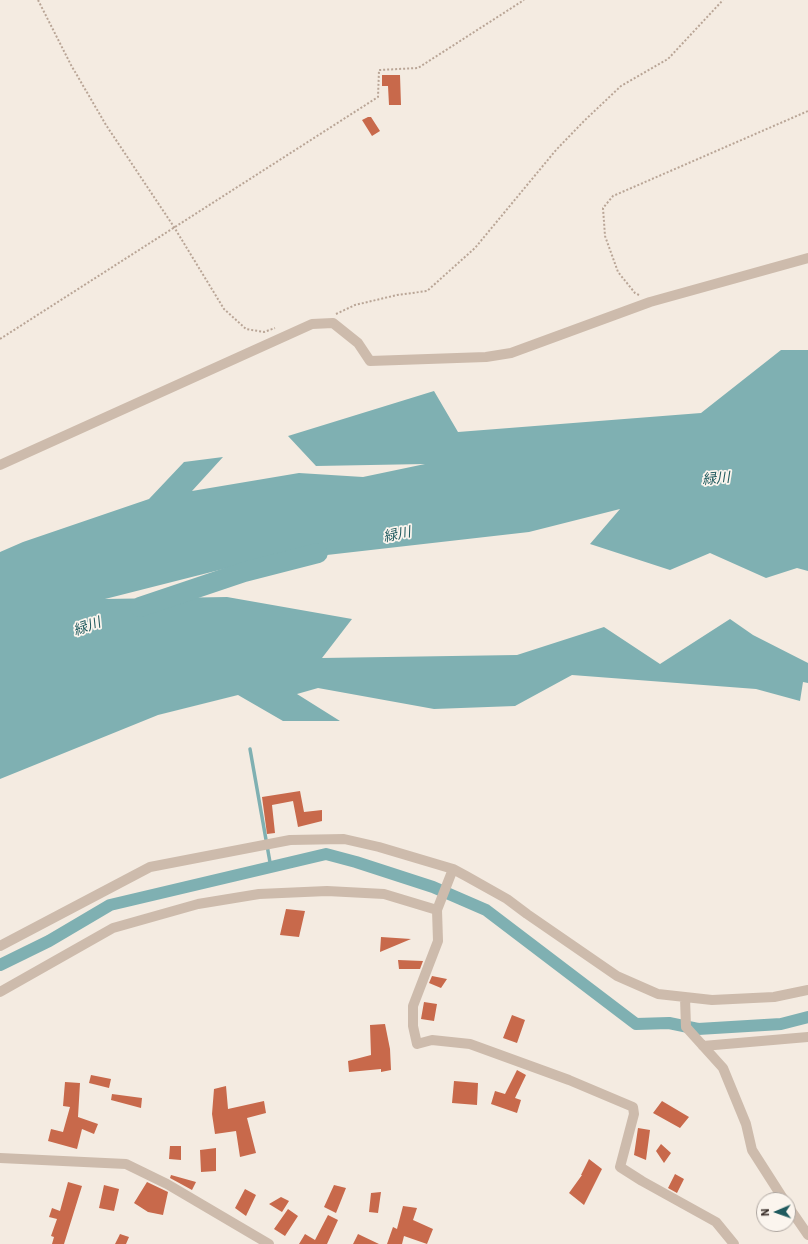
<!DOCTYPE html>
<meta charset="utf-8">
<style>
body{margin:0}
#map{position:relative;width:808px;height:1244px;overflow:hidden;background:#f4ebe1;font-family:"IBM Plex Sans",sans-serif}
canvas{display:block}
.north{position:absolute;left:756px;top:1192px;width:40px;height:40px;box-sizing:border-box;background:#fbf5ee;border:1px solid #aea6a0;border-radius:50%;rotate:268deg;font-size:11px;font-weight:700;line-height:16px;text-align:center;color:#3b302b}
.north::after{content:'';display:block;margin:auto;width:14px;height:18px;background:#1f5a5e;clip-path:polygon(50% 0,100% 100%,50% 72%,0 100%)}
</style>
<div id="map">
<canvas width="808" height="1244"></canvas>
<div class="north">N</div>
</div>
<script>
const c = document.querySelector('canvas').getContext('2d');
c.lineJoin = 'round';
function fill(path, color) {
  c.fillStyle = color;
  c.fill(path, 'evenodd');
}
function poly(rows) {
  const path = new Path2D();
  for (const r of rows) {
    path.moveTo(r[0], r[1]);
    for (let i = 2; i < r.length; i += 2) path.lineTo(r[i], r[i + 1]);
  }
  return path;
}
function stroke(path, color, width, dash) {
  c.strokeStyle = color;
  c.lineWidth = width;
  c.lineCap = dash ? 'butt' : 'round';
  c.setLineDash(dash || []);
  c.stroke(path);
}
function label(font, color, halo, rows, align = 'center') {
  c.font = font + ' "IBM Plex Sans","Noto Sans JP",sans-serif';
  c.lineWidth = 3.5;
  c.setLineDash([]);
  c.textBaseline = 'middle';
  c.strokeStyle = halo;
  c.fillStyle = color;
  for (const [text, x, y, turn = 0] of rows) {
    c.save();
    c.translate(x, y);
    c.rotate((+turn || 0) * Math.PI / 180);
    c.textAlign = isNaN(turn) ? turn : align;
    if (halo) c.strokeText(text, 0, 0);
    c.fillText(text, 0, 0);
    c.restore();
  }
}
fill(poly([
 [781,350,808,350,808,571,797,568,766,578,710,553,670,570,590,544,620,509,529,532,239,565,105,599,227,597,352,619,322,658,517,655,604,627,660,664,730,619,753,635,808,663,808,683,803,682,800,701,756,689,572,675,515,706,434,709,318,688,297,694,340,721,283,721,238,695,158,715,0,779,0,552,23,542,149,499,184,462,223,457,192,491,299,473,363,477,425,464,316,466,288,436,434,391,458,432,701,413]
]), '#7fb0b2');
stroke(poly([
 [250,749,271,868]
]), '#7fb0b2', 3.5);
stroke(poly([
 [0,965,49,941,110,905,326,854,356,862,433,887,486,910,636,1024,669,1023,698,1029,781,1024,808,1017]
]), '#7fb0b2', 12);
stroke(poly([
 [140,607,244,572,318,553]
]), '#7fb0b2', 20);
fill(poly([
 [382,75,400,75,401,105,389,105,388,86,382,86],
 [368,117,371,117,380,131,372,136,362,120],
 [300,791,304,812,322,810,322,821,298,827,293,801,272,805,275,833,267,834,262,797],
 [286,909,305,911,299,937,280,935],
 [381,937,411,939,380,952],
 [398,960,423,961,420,969,399,969],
 [432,976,447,979,441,988,429,983],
 [424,1002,437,1004,434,1021,421,1019],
 [512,1015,525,1020,517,1043,503,1038],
 [385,1024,390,1049,391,1070,381,1072,381,1069,349,1072,348,1061,371,1055,370,1025],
 [517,1070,526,1075,515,1098,521,1100,517,1113,491,1104,495,1091,505,1094],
 [91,1075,111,1079,109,1088,89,1083],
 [454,1081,478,1083,477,1105,452,1103],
 [65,1082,80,1083,78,1117,98,1124,94,1134,82,1129,77,1149,48,1141,51,1129,63,1132,70,1107,63,1106],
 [226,1086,228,1109,264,1101,266,1113,247,1118,256,1153,240,1157,236,1131,215,1134,212,1114,214,1089],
 [112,1094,142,1098,141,1108,111,1100],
 [662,1101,689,1117,680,1128,653,1113],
 [638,1128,650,1130,646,1160,634,1155],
 [661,1144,671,1153,664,1163,656,1151],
 [170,1146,181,1146,181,1160,169,1159],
 [216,1148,216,1171,201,1172,200,1150],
 [589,1159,602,1169,584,1205,569,1193,582,1175,581,1175],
 [675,1174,684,1179,677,1193,668,1188],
 [171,1175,196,1182,192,1190,170,1178],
 [68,1182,82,1186,64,1244,52,1244,54,1237,51,1236,57,1219,49,1217,52,1208,60,1211],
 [147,1182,168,1192,163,1215,148,1212,134,1203],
 [104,1185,119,1189,114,1211,99,1208],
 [334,1185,346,1188,336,1213,324,1207],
 [245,1189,256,1195,246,1216,235,1208],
 [381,1192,378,1213,369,1212,371,1193],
 [281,1197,289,1201,282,1212,269,1204],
 [403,1206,417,1208,413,1220,433,1229,427,1244,404,1236,402,1244,387,1244,393,1227,397,1229],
 [288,1209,298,1216,285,1236,274,1229],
 [328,1215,338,1220,327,1244,299,1244,305,1234,315,1240],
 [120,1234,129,1237,126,1244,115,1244],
 [358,1234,379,1244,353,1244]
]), '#c8694b');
stroke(poly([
 [38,0,71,65,106,125,174,227,224,309,246,329,264,332,275,328],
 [639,295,635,293,618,272,605,236,603,208,613,196,808,111],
 [336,314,355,305,397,295,427,291,475,248,556,150,584,121,621,86,668,59,723,0],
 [0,339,378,97,379,70,418,68,524,0]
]), '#b9a596', 2, [2, 2]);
stroke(poly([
 [0,465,312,324,333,323,358,343,370,361,486,357,511,353,650,302,808,258],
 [453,869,437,910,438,941,413,1006,413,1026,417,1044,432,1040,470,1044,569,1080,633,1107,634,1114,620,1167,642,1181,716,1222,734,1244],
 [0,946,150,867,290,840,344,839,379,847,453,869,466,876,507,899,527,914,617,976,658,994,712,1000,774,997,808,990],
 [0,992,113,928,198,904,259,894,327,891,384,894,437,910],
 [685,998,686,1027,723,1068,746,1124,752,1150,784,1200],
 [703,1046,808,1037],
 [0,1158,126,1164,167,1184,269,1244],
 [788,1206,808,1235]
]), '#cdbbac', 10);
label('italic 14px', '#1f5a5e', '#fbf5ee', [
 ["緑川",716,479,-5],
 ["緑川",397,535,-12],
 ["緑川",87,627,-20]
]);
</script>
